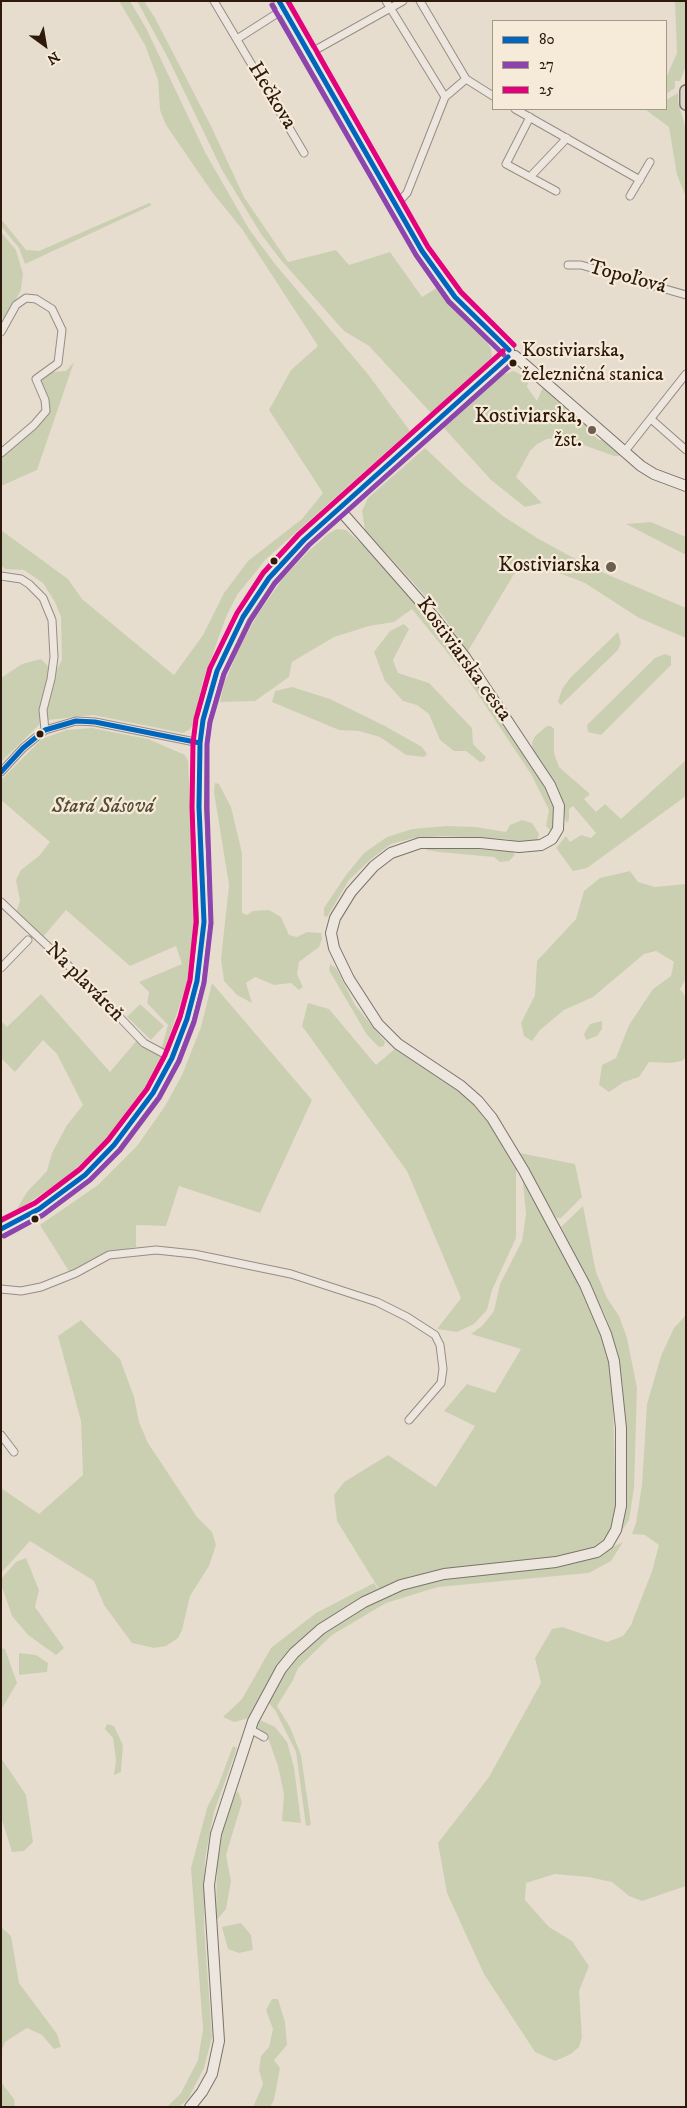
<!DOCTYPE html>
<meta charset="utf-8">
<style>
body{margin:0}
#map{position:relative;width:687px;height:2108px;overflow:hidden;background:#e7ddcf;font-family:"IM FELL DW Pica",serif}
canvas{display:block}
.frame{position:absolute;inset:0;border:2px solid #2d1a0d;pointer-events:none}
.legend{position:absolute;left:492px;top:20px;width:175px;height:90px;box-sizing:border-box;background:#f6ead9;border:1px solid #a69787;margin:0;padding:6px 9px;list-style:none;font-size:15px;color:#2d1a0d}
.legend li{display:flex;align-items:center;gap:10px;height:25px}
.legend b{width:25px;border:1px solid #a69787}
.north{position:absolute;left:20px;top:20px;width:50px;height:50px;-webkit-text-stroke:4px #f6ead9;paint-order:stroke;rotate:148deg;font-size:14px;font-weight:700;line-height:20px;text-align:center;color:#2d1a0d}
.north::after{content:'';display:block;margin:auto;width:18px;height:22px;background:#2d1a0d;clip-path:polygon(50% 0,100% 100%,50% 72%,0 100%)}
</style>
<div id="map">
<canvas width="687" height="2108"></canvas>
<div class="frame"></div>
<ul class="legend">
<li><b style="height:6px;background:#0065bd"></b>80</li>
<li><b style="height:6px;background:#8e44ad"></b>27</li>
<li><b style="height:6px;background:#e5007d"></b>25</li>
</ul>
<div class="north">N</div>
</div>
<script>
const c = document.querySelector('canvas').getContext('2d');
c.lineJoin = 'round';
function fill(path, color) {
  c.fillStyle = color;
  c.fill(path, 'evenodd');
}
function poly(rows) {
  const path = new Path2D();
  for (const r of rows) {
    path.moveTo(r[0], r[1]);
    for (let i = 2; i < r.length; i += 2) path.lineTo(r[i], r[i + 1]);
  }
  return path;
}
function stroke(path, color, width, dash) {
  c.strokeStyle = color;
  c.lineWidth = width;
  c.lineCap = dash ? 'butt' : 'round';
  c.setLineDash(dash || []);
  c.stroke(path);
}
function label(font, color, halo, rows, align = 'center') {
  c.font = font + ' "IM FELL DW Pica",serif';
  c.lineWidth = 4.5;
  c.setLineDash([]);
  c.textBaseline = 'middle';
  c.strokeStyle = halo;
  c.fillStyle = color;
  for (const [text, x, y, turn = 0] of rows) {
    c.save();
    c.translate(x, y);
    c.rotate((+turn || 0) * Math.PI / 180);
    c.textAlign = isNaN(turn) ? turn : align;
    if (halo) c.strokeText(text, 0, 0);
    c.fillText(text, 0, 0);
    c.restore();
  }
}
fill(poly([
 [119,1,130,1,146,28,206,154,249,229,275,264,367,373,410,431,266,559,237,595,226,617,203,681,193,725,189,730,183,733,93,715,48,720,46,708,55,672,62,660,61,617,55,602,43,583,24,570,5,569,1,565,1,530,68,579,82,599,174,675,203,635,224,593,248,561,302,519,323,493,269,410,291,370,318,346,242,229,212,192,166,125,160,110,158,80,145,45],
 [137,1,144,1,155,18,211,126,244,197,288,262,336,250,349,265,390,252,422,297,440,286,480,328,491,349,492,356,490,361,432,414,369,346,344,331,280,259,261,234,222,170,168,58],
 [675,1,686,1,686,66,680,81,675,81,675,88,666,94,666,78,677,53],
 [678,93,678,102,686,129,686,197,677,175,669,127,646,110,666,109,666,100],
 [149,203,152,205,25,264,19,248,1,226,1,219,26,250,39,251],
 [1,232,16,250,23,274,21,290,5,320,1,316],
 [74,362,37,470,1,486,1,457,47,417,50,408,48,399,39,382,43,375,51,372,66,371],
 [514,371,529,379,527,387,537,401,543,387,588,427,587,430,599,440,603,440,621,454,619,456,614,456,564,438,547,439,537,444,530,451,516,477,542,503,525,507,491,480,444,428,502,375],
 [425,448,463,484,503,516,537,538,590,567,686,608,686,638,639,618,585,583,523,559,468,651,439,611,365,530,362,511,368,498],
 [651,522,686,537,686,555,626,524],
 [337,529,346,530,366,548,440,632,478,683,548,788,554,802,555,823,552,832,546,826,549,810,531,774,463,672,412,609,394,622,369,626,334,637,292,662,289,677,255,701,220,702,224,684,240,646,258,614,283,578,308,552,328,534],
 [404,624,409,629,393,660,398,673,429,683,472,728,473,744,486,757,484,761,480,762,466,751,454,751,440,740,429,714,417,705,403,701,385,681,374,652,390,631],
 [618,632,621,643,618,650,561,705,558,702,562,689,571,677],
 [665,654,671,656,671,665,601,735,588,732,587,725,655,658],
 [41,659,47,665,50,672,39,725,1,762,1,678,22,664],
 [292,687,330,699,385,726,422,747,427,754,424,757,406,755,380,737,359,731,339,730,272,702,275,691],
 [547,726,551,726,554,729,554,753,559,767,590,794,584,799,596,812,605,804,621,819,686,760,686,796,587,868,573,871,556,848,566,836,570,842,581,835,591,838,596,833,573,806,569,809,569,820,566,823,561,798,533,754,532,743,535,736],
 [92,728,148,739,185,755,188,761,193,873,193,939,187,983,164,1052,161,1050,168,1025,147,1003,149,992,139,982,182,964,176,946,130,966,66,910,43,937,16,913,20,901,16,880,21,870,39,856,50,842,1,800,1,780,42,739,66,730],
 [215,783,219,784,231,807,242,853,242,913,247,915,253,911,269,910,281,917,289,935,297,937,307,932,321,933,322,939,319,947,299,962,297,974,303,987,299,990,291,983,274,985,255,977,246,983,252,1003,237,995,224,981,221,959,229,885,214,792],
 [522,820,532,823,539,834,537,841,520,843,507,839,444,836,414,838,391,844,371,859,349,880,327,917,324,916,324,908,346,875,364,853,387,837,412,829,447,826,476,827,506,832,510,825],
 [427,848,464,848,513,852,515,855,509,861,500,862,494,857,439,852,426,850],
 [630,871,638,882,655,887,686,884,686,979,680,989,686,997,686,1057,682,1061,671,1063,649,1062,639,1077,624,1082,609,1092,599,1085,602,1065,616,1058,629,1025,653,989,671,976,674,962,656,951,644,954,593,997,564,1010,540,1030,532,1041,524,1036,521,1023,535,995,537,961,576,919,584,891,600,878],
 [330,964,336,968,355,1005,385,1042,384,1046,379,1047,367,1035,329,970],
 [212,983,312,1100,260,1213,179,1186,166,1226,136,1225,136,1247,110,1252,70,1273,40,1225,98,1185,137,1146,165,1106,182,1075,201,1027],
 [41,994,110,1072,137,1040,162,1056,145,1088,111,1135,71,1174,15,1212,27,1192,47,1171,52,1153,67,1125,83,1105,57,1054,43,1040,15,1072,1,1058,1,1021,7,1027],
 [308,1003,329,1009,376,1065,396,1048,461,1092,485,1115,516,1166,516,1238,492,1290,487,1310,474,1324,457,1332,437,1329,461,1298,407,1171,302,1026],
 [140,1004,164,1026,151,1040,127,1017],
 [602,1021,602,1029,597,1036,586,1040,584,1034,590,1024],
 [520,1153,575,1164,582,1197,561,1218,556,1218],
 [522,1173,582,1288,606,1347,612,1378,616,1503,614,1522,606,1540,597,1548,557,1558,420,1575,379,1589,337,1521,334,1495,344,1482,388,1455,436,1487,475,1426,444,1411,467,1384,495,1393,521,1349,471,1334,482,1326,494,1311,500,1284,522,1241,526,1214],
 [583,1206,596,1272,607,1298,619,1316,627,1338,637,1388,634,1488,629,1520,615,1541,623,1522,627,1494,623,1389,618,1353,606,1317,561,1227],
 [686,1315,686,1886,642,1901,629,1896,612,1882,588,1877,555,1874,526,1883,525,1900,549,1927,572,1941,589,1966,579,1991,582,2037,579,2047,571,2054,555,2061,535,2052,484,1974,447,1893,438,1843,489,1777,541,1683,535,1658,552,1629,562,1627,607,1642,623,1636,631,1625,652,1571,659,1545,645,1535,632,1534,636,1523,642,1485,647,1404,661,1356,674,1328],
 [81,1320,120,1359,134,1397,139,1422,148,1443,197,1517,212,1532,216,1545,209,1566,190,1596,182,1630,178,1638,166,1646,154,1648,132,1643,104,1605,94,1581,30,1541,1,1573,1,1488,39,1514,83,1475,81,1421,58,1336],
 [623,1542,611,1561,589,1573,438,1587,386,1603,332,1635,298,1668,293,1680,277,1706,290,1727,301,1755,311,1825,306,1826,296,1752,275,1710,266,1700,278,1679,308,1643,377,1598,429,1581,586,1560],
 [26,1558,39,1590,35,1607,64,1648,56,1655,28,1635,12,1616,1,1584,1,1579,16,1562],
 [374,1583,378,1589,320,1625,283,1659,270,1679,249,1718,234,1722,223,1717,242,1699,271,1648,316,1613],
 [1,1648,5,1649,17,1683,1,1710],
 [19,1653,36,1655,48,1663,47,1672,19,1675],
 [260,1720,275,1727,287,1742,294,1767,301,1823,282,1821,284,1794,278,1766,268,1738,256,1726],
 [107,1724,114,1726,123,1745,121,1772,114,1775,116,1760,113,1738,105,1729],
 [233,1746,237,1748,214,1812,205,1859,204,1926,212,2037,204,2068,188,2099,179,2107,167,2107,181,2093,198,2060,203,2029,191,1868,207,1808,218,1786],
 [1,1758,26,1795,33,1842,24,1851,12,1852,1,1817],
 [238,1791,242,1802,226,1855,231,1881,226,1909,216,1921,217,1858,228,1804],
 [241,1923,251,1935,253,1950,239,1953,228,1949,222,1927],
 [1,1927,11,1936,19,1983,57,2034,61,2047,54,2049,42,2035,27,2028,5,2042,1,2052],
 [272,1999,278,1999,285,2022,287,2045,274,2060,280,2068,274,2100,270,2107,253,2107,263,2084,259,2070,261,2056,269,2047,273,2029,266,2010],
 [1,2082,14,2099,15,2107,1,2107]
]), '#cbcfb2');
const street = poly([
 [214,1,304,153],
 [386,1,445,97],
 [420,1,466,79,493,96],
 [237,39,284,9],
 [310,53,403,1],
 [515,109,640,180],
 [530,117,506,164,530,177,567,138],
 [530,177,556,191],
 [630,196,650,162],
 [395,206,407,193,445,97,466,79],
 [568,265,581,265,686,295],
 [1,332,16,305,26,298,36,299,52,309,62,330,58,363,36,379,45,400,46,411,34,425,1,453],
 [651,419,686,450],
 [625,451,686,374],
 [1,576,21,579,29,584,43,598,52,620,54,657,51,679,43,710,45,730],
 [1,772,23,748,45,730,76,721,95,722,200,743],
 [1,902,90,986,144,1043,172,1058],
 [1,968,28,940],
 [1,1289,21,1291,41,1287,76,1273,109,1255,156,1250,194,1254,291,1274,377,1302,407,1317,435,1335,440,1345,443,1369,441,1383,409,1420],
 [1,1435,14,1452],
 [250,1729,264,1737]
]);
const secondary = poly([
 [279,1,422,251,455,297,509,350],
 [515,356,641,466,654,474,686,486],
 [1,1229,39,1209,64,1191,85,1175,114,1145,153,1093,172,1058,187,1019,197,981,204,922,199,807,200,743,203,720,217,671,243,617,269,578,304,540,508,357],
 [190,2107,202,2092,212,2074,219,2041,209,1885,216,1834,253,1721,281,1669,294,1653,321,1629,364,1602,401,1585,444,1574,556,1562,597,1552,608,1544,616,1530,621,1506,621,1428,614,1361,606,1334,585,1285,524,1171,492,1118,478,1101,461,1086,398,1044,378,1024,349,979,334,948,331,933,335,918,351,892,374,866,391,853,420,843,480,843,519,847,541,845,552,839,558,829,559,806,550,785,465,657,433,616,339,509]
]);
const primary = poly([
 [686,91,686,104]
]);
stroke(street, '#968d84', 9);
stroke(secondary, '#7b736a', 12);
stroke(primary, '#7b736a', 14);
stroke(street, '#ece6df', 7);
stroke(secondary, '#ece6df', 10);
stroke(primary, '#ded6ca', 11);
stroke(poly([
 [279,1,422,251,455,297,509,350],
 [1,772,23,748,45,730,76,721,95,722,200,743],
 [1,1229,39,1209,85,1175,114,1145,153,1093,172,1058,187,1019,197,981,204,922,199,807,200,743,203,720,217,671,243,617,269,578,304,540,508,357]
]), '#0065bd', 5);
stroke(poly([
 [272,5,416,255,449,302,504,355],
 [4,1236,43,1215,90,1180,120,1150,159,1098,179,1061,194,1022,204,983,211,923,207,807,207,744,210,722,224,674,250,621,275,583,309,545,513,363]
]), '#8e44ad', 5);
stroke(poly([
 [288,1,428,247,461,292,514,345],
 [1,1220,35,1203,80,1169,108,1140,147,1089,165,1055,180,1017,190,980,196,922,192,807,193,743,196,719,210,668,237,613,263,573,299,534,503,351]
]), '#e5007d', 5);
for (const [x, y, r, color] of [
 [513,363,4.5,"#2d1a0d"],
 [592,430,5,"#6e5e51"],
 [274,561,4.5,"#2d1a0d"],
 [611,567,6,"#6e5e51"],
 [40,734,4.5,"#2d1a0d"],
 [35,1219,4.5,"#2d1a0d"]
]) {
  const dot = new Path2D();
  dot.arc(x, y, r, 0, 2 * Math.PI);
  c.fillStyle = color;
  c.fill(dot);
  stroke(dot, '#f6ead9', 2);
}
label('20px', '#2d1a0d', '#f6ead9', [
 ["Kostiviarska,",522,352],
 ["železničná stanica",522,376]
], 'left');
label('21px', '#2d1a0d', '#f6ead9', [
 ["Hečkova",271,96,59],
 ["Topoľová",627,278,15],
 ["Kostiviarska cesta",463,660,54],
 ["Na plaváreň",84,983,45]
]);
label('21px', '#2d1a0d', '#f6ead9', [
 ["Kostiviarska,",582,418],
 ["žst.",582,442],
 ["Kostiviarska",600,567]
], 'right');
label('italic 21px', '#564d37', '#f6ead9', [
 ["Stará Sásová",103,808]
]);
</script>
